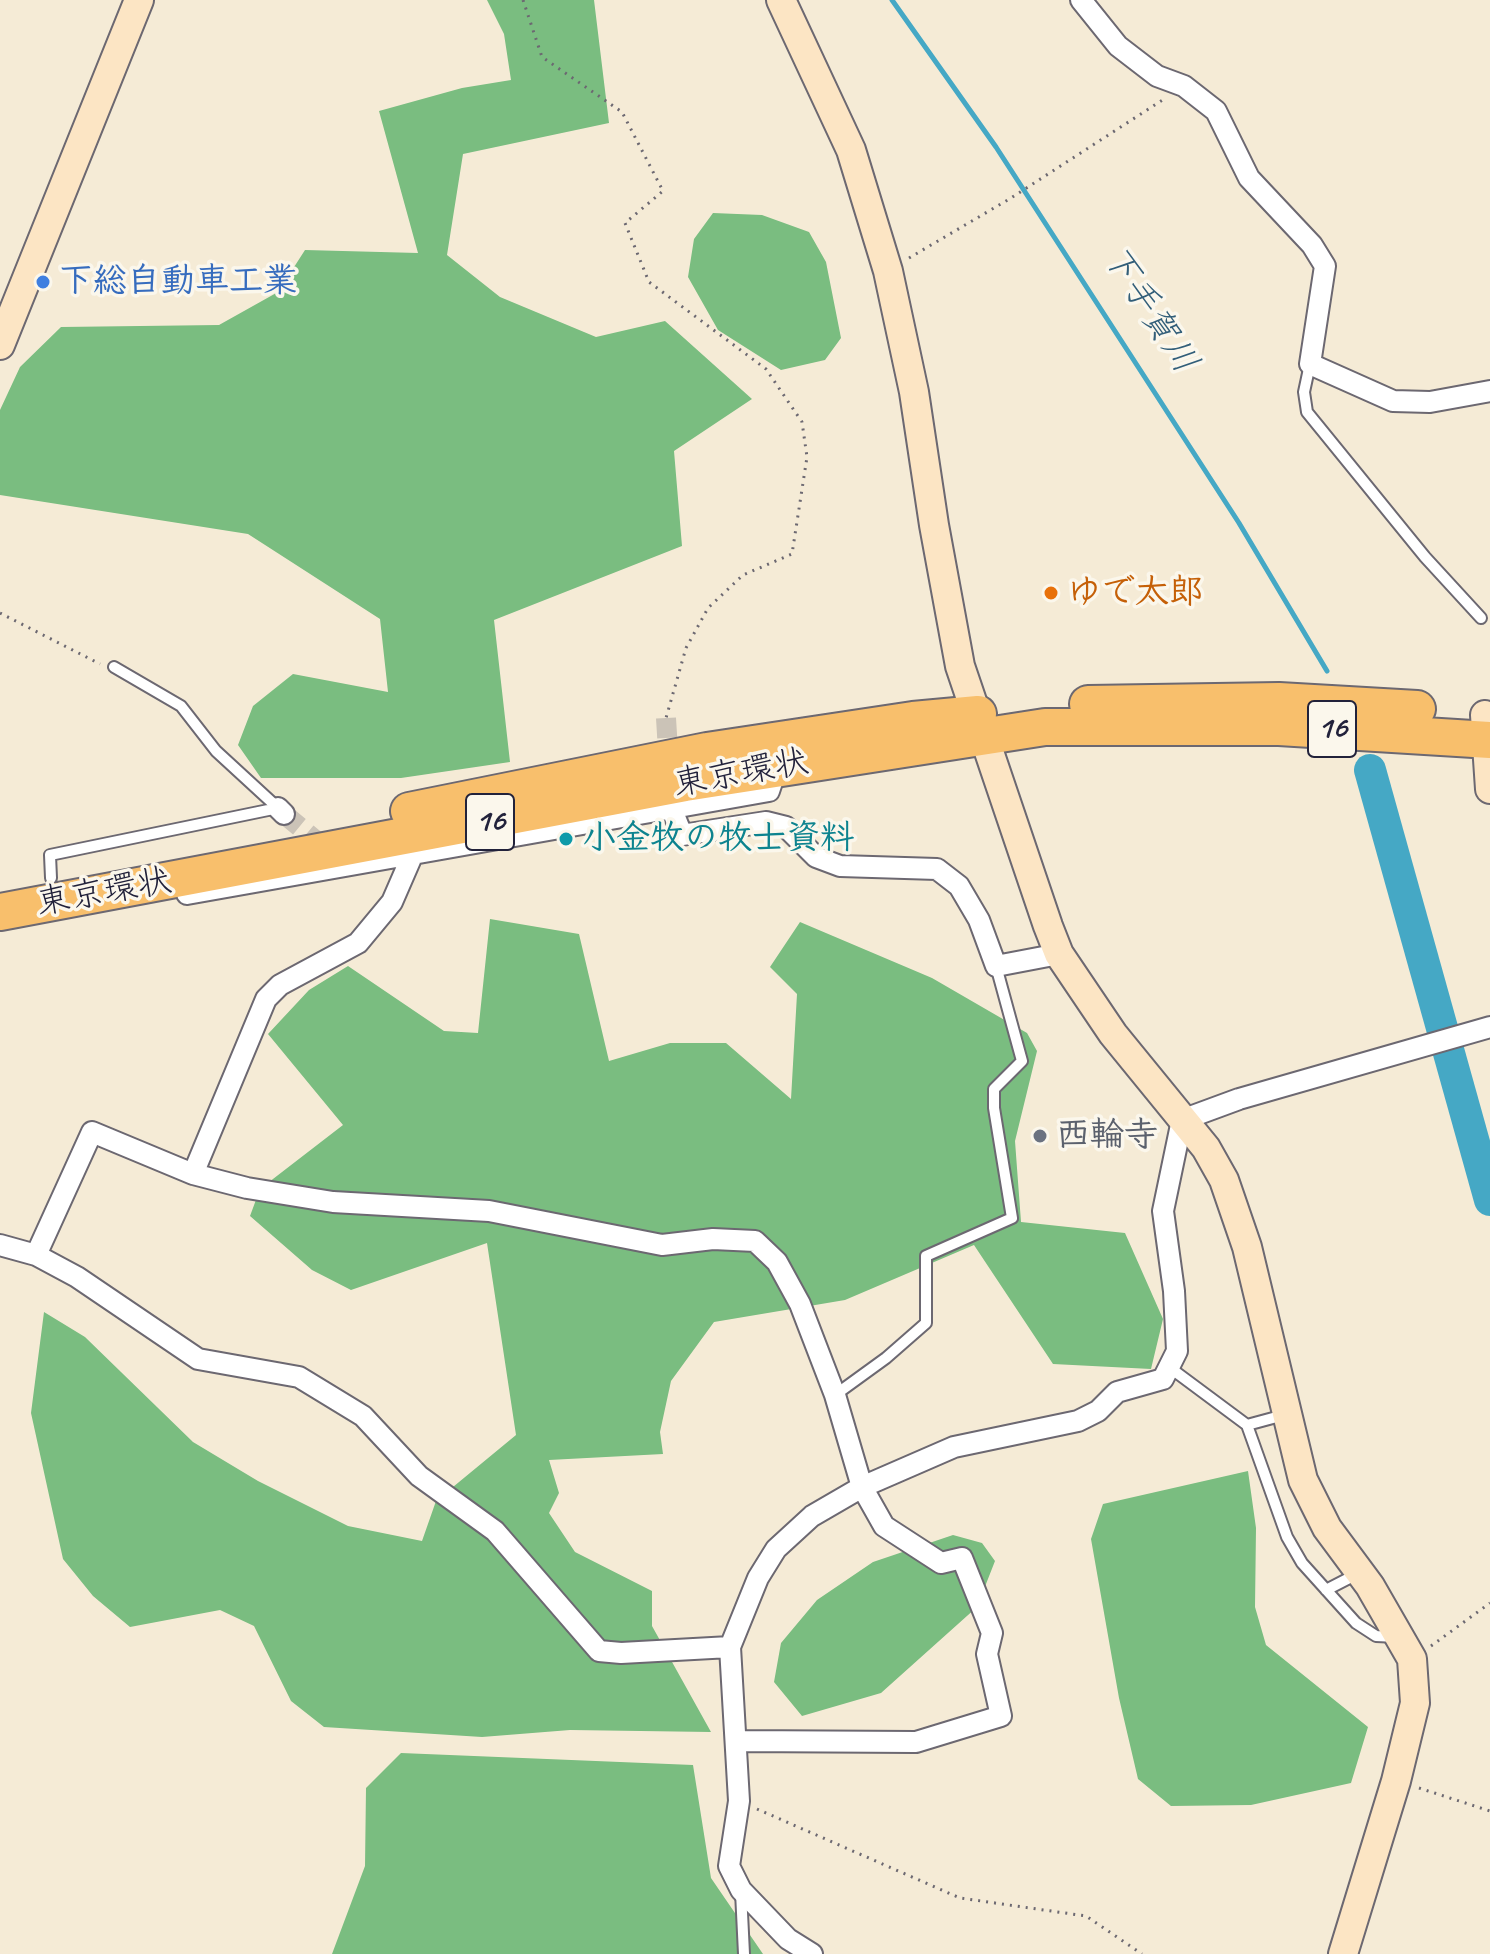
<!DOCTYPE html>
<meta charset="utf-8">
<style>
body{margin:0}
canvas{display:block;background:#f5ebd6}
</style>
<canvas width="1490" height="1954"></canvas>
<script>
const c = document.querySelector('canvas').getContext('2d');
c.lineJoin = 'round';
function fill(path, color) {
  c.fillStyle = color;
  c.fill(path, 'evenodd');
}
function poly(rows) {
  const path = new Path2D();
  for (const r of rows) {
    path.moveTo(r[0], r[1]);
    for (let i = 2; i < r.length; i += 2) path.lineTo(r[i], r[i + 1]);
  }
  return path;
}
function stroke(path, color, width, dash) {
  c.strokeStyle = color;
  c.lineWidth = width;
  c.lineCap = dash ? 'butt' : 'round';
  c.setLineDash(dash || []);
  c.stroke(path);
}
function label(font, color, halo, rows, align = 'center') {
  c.font = font + ' Caveat,"Klee One",sans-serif';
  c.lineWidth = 7;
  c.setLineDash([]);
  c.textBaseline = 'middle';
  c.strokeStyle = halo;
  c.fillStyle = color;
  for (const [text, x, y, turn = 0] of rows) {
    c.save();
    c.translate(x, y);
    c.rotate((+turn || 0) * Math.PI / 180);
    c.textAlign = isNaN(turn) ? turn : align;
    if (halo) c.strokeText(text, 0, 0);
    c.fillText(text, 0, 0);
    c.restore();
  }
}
fill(poly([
 [487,0,594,0,609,123,463,154,447,255,500,297,596,337,665,321,752,399,674,451,682,546,494,620,510,762,401,778,261,778,238,745,253,706,293,674,388,692,380,619,248,534,0,495,0,410,20,367,61,327,219,325,278,292,305,250,418,253,379,111,462,88,511,80,504,34],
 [713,213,762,215,809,232,826,262,841,338,825,360,781,370,718,330,688,277,694,239],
 [490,919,579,934,609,1061,670,1043,726,1043,791,1099,797,994,770,967,800,922,932,978,1027,1033,1037,1051,1015,1141,1021,1222,1125,1233,1163,1319,1151,1369,1053,1364,974,1245,845,1300,714,1322,671,1381,660,1432,663,1454,549,1460,559,1493,549,1513,575,1552,652,1591,652,1626,711,1732,570,1730,482,1737,324,1727,291,1701,254,1626,220,1610,130,1627,93,1596,63,1559,31,1413,44,1312,85,1337,193,1442,258,1481,348,1526,422,1541,436,1501,516,1435,487,1243,351,1290,312,1270,250,1216,260,1189,343,1125,268,1034,309,990,348,966,444,1031,478,1033],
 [1248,1471,1256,1528,1255,1607,1266,1645,1368,1727,1351,1783,1251,1805,1171,1806,1138,1779,1119,1698,1091,1539,1103,1504],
 [953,1535,982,1543,995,1561,977,1607,881,1693,802,1716,774,1682,781,1643,817,1600,873,1562],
 [401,1753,693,1765,711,1878,763,1954,332,1954,365,1866,366,1788]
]), '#7abd80');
stroke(poly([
 [892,0,996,147,1239,523,1327,671]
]), '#45a8c5', 5);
stroke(poly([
 [1370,770,1490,1200]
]), '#45a8c5', 32);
stroke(poly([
 [666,718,669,767],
 [284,814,330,852]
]), '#cbc3b7', 20, [20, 10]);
const lane = poly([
 [1310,364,1304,392,1307,412,1425,557,1481,618],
 [51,878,50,855,278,808,216,751,181,706,114,667],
 [1169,1367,1247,1425,1287,1537,1302,1563,1356,1623,1376,1636,1397,1637],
 [835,1395,886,1358,926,1323,926,1256,1012,1218,994,1108,994,1089,1022,1061,996,966],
 [1247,1425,1284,1415],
 [1326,1590,1359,1573],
 [741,1892,744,1954]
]);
const street = poly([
 [1081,0,1118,46,1157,76,1184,86,1216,111,1249,178,1312,245,1325,266,1310,364,1393,401,1430,402,1490,391],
 [671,807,682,835,766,822,786,827,816,857,840,866,937,869,959,886,979,920,996,966,1059,954],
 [278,808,284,814],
 [187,894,769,791,777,767],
 [193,1174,266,999,280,985,358,943,392,902,412,856],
 [0,1245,36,1255,77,1277,198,1359,299,1377,363,1416,419,1476,495,1531,599,1651,621,1653,730,1647],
 [36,1255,92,1132,193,1174,247,1188,333,1202,489,1211,662,1245,713,1239,755,1241,777,1262,800,1304,835,1395,862,1487,884,1526,941,1563,962,1558,992,1633,987,1654,1001,1716,916,1742,737,1741],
 [812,1954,788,1939,741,1890,729,1866,739,1801,730,1647,758,1578,776,1549,812,1516,862,1487,954,1447,1078,1421,1098,1411,1117,1392,1163,1379,1177,1351,1174,1291,1163,1211,1182,1120,1239,1099,1490,1027]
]);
const secondary = poly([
 [781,0,851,150,888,271,914,392,934,525,960,666,1048,926,1059,954,1113,1034,1206,1148,1224,1180,1247,1247,1303,1480,1327,1528,1370,1586,1412,1659,1415,1703,1396,1781,1343,1954],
 [0,345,139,0],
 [1485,715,1490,789]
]);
const highway = poly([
 [1088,704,1279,701,1417,709],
 [409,811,707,751,913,720,978,714],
 [0,912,685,783,1045,727,1279,727,1490,740]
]);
stroke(lane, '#6c6871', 14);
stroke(street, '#6c6871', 24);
stroke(secondary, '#6c6871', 32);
stroke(highway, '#6c6871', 40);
stroke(poly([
 [523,0,542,57,622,112,663,191,625,223,649,282,766,369,802,422,807,457,792,554,743,575,708,608,686,648,666,718],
 [909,258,1011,198,1164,99],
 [0,613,100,664],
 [1431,1646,1490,1603],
 [1419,1788,1490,1811],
 [757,1809,960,1898,1086,1916,1142,1954]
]), '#6c6871', 3, [2, 6]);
stroke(lane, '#fff', 10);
stroke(street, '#fff', 20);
stroke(secondary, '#fce5c4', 28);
stroke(highway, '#f8bf6c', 36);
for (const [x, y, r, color] of [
 [43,282,8,"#3f7fe0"],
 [1051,593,8,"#e8710a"],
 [566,839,8,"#0f9aa8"],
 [1040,1136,8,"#6b7280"]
]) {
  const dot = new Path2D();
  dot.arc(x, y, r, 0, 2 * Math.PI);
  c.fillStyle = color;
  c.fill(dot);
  stroke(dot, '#fbf7ec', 3);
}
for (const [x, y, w] of [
 [1332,729,48],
 [490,822,48]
]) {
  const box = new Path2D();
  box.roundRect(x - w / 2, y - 28, w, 56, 6);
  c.fillStyle = '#fbf7ec';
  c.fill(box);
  stroke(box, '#22223b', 2);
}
label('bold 32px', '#22223b', null, [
 ["16",1332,729],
 ["16",490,822]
]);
label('bold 34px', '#366cbe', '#fbf7ec', [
 ["下総自動車工業",59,282]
], 'left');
label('bold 34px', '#c56008', '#fbf7ec', [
 ["ゆで太郎",1067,593]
], 'left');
label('34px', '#22223b', '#fbf7ec', [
 ["東京環状",741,774,-10],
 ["東京環状",104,893,-10]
]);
label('bold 34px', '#0d838f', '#fbf7ec', [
 ["小金牧の牧士資料",582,839]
], 'left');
label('bold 34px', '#5b616d', '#fbf7ec', [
 ["西輪寺",1056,1136]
], 'left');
label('italic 36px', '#325e79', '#fbf7ec', [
 ["下手賀川",1149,310,57]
]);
</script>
